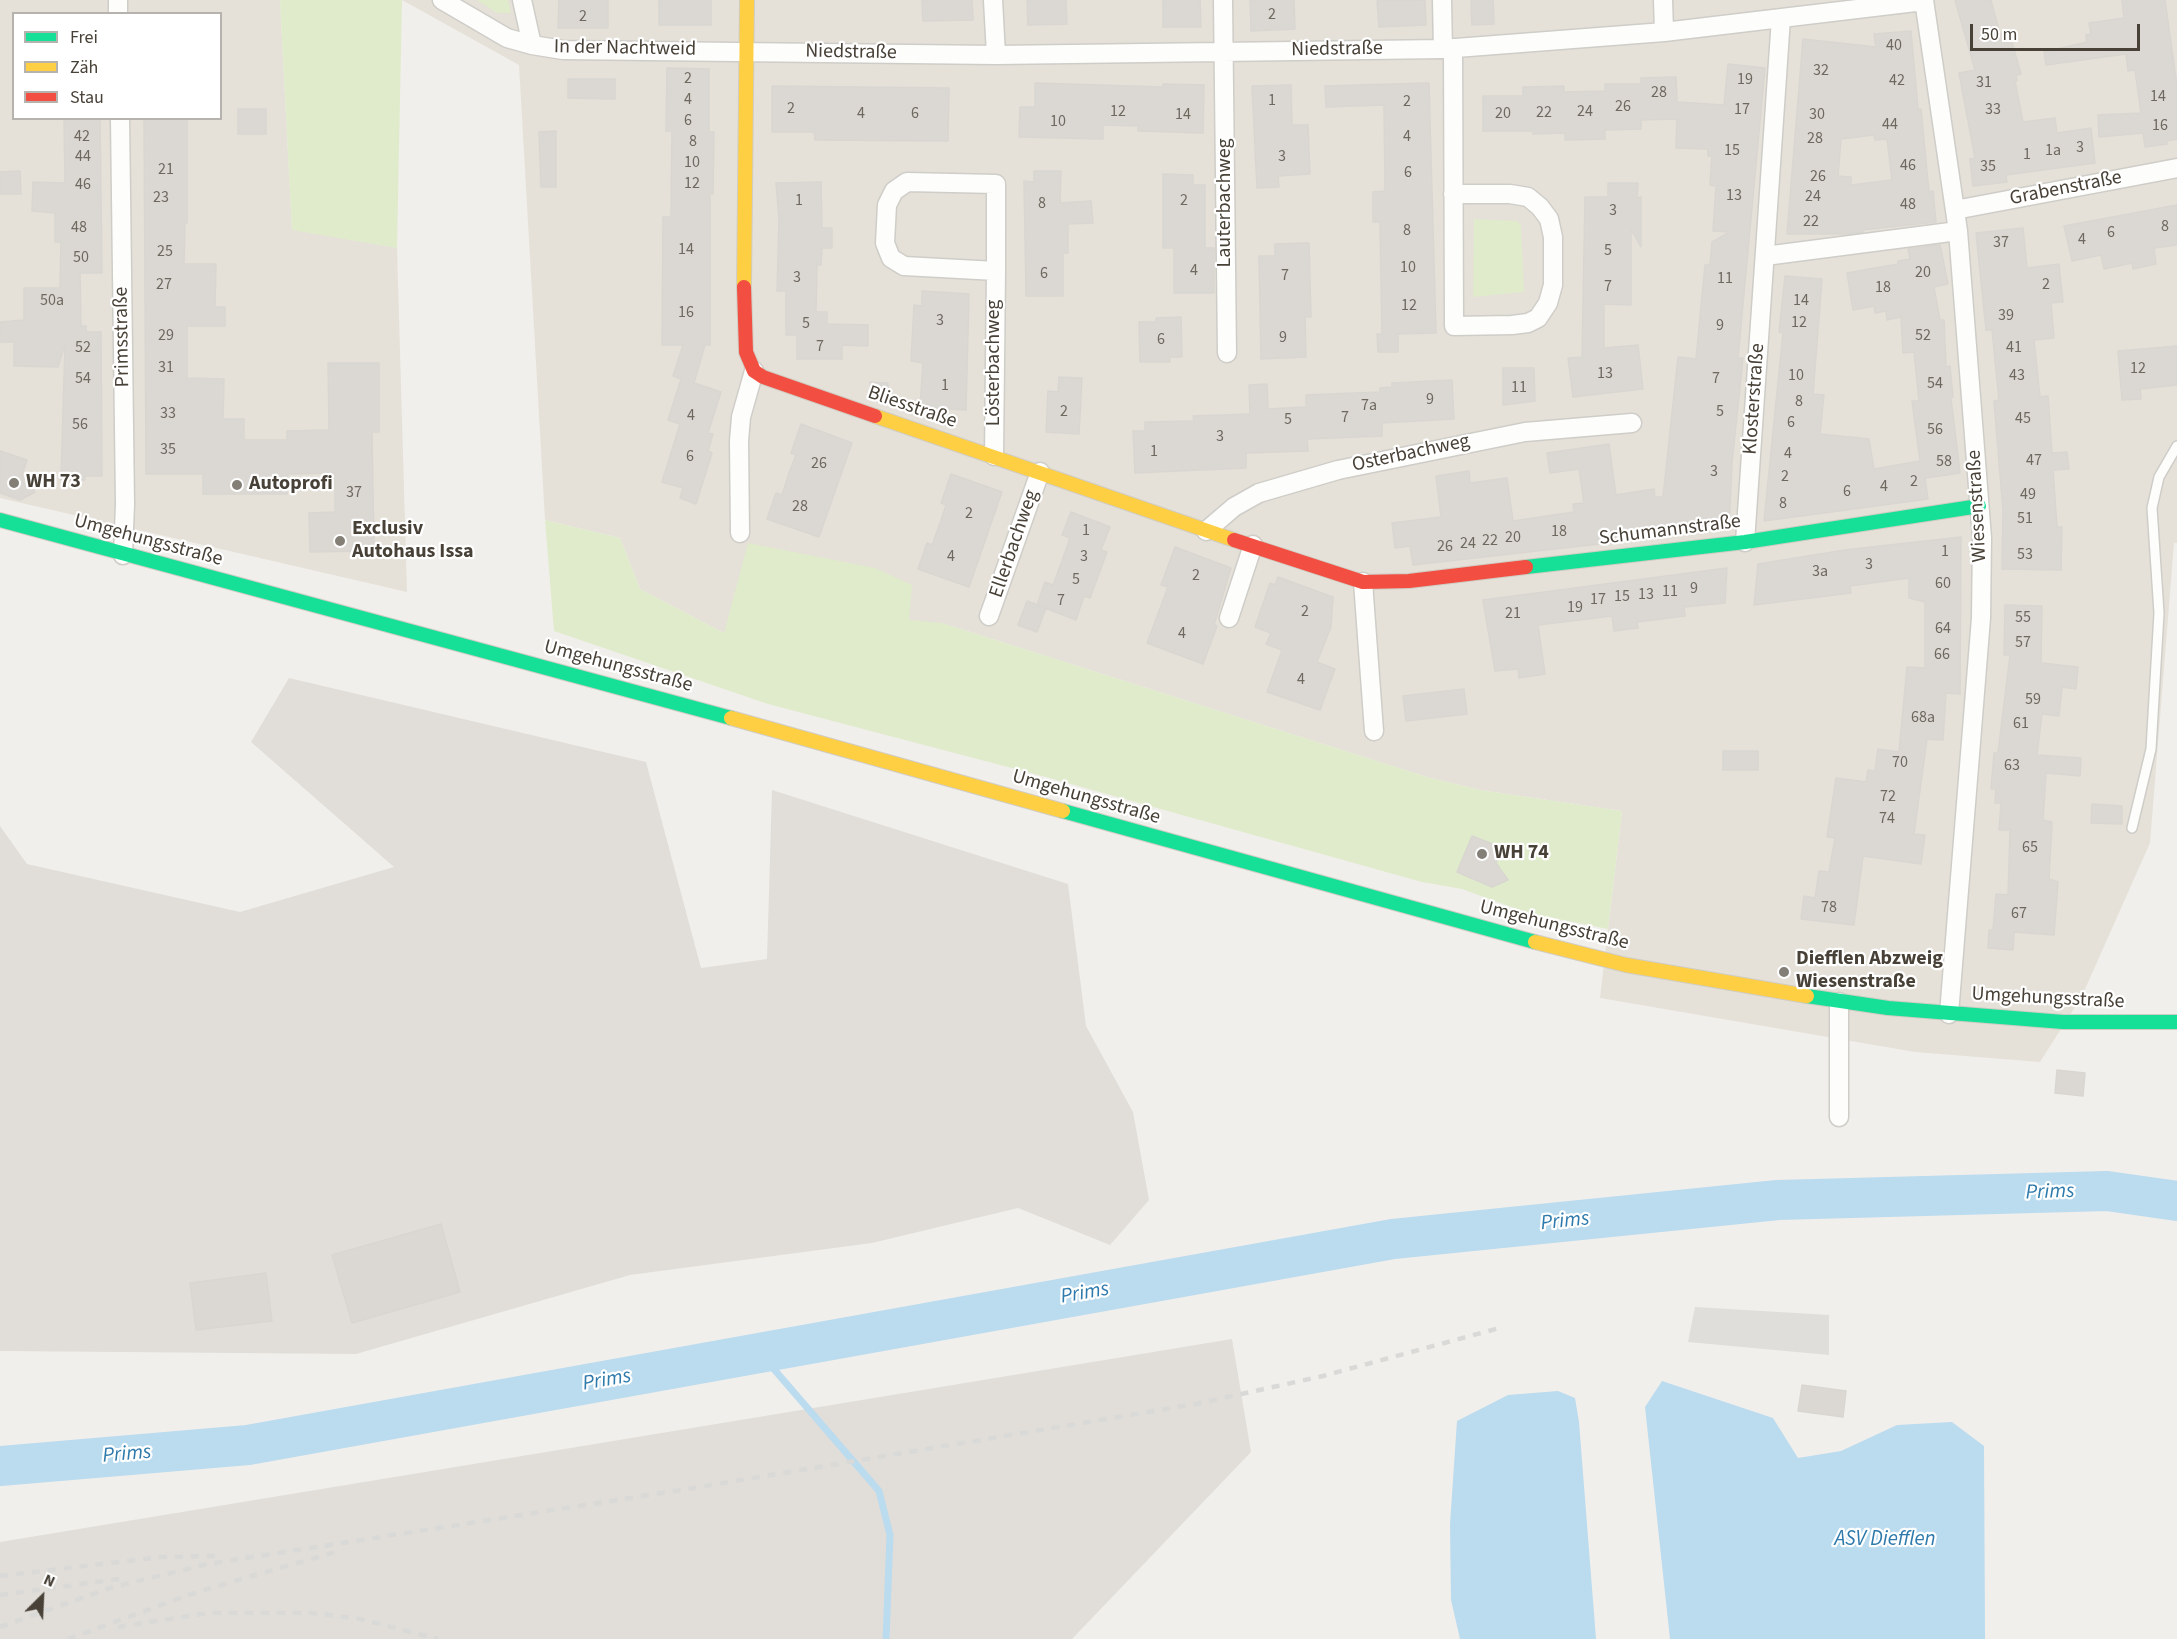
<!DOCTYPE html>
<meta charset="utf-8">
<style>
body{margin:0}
#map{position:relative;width:2177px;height:1639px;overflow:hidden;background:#f1efeb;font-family:"Source Sans 3",sans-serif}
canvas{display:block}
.legend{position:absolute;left:12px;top:12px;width:210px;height:108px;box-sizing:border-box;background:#fff;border:2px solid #b6b3af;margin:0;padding:8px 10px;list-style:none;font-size:18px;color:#484137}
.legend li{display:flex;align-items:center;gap:12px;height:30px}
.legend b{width:30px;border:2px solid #b6b3af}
.north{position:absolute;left:12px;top:1567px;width:60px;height:60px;-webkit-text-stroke:4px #fff;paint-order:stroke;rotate:24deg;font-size:16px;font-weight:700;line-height:24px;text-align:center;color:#484137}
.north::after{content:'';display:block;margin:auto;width:21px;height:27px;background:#484137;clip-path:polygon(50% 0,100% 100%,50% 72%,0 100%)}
.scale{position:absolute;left:1970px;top:24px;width:170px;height:27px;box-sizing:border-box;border:3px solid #484137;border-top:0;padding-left:8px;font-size:18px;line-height:21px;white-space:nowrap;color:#484137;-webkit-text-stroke:4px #fff;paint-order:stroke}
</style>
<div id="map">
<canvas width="2177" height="1639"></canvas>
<ul class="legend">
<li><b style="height:8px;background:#16e098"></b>Frei</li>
<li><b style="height:8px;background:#ffcf43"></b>Zäh</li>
<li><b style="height:8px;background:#f24e42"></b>Stau</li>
</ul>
<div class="north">N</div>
<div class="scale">50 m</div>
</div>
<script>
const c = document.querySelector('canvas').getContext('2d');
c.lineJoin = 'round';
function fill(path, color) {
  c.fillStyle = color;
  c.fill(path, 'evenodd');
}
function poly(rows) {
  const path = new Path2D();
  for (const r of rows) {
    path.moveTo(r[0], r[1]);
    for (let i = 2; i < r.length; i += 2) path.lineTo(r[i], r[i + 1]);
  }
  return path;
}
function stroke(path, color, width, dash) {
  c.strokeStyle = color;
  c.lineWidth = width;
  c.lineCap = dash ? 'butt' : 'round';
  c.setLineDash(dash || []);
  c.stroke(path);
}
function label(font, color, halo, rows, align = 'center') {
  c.font = font + ' "Source Sans 3",sans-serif';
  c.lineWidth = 4.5;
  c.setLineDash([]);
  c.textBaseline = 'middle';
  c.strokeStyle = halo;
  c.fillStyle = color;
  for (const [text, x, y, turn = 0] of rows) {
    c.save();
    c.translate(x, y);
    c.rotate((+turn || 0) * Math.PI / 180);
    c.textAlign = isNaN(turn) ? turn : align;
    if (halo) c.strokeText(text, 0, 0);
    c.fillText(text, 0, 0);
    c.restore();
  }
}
fill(poly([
 [0,0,280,0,292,229,397,248,407,592,0,498],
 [14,14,220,14,220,118,14,118],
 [402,0,2177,0,2177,543,2174,543,2150,843,2082,996,2040,1062,1915,1052,1600,998,1622,811,1480,790,1427,777,942,623,724,633,640,589,620,538,545,520,519,65]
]), '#e5e1d8');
fill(poly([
 [289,678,646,762,701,968,767,959,772,790,1068,884,1086,1026,1133,1112,1149,1200,1110,1245,1018,1208,872,1243,630,1275,356,1354,0,1351,0,826,27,864,240,912,394,867,251,742],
 [1232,1339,1251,1452,1072,1639,0,1639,0,1542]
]), '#e1ded9');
fill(poly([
 [280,0,402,0,397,248,292,230],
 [477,0,508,0,511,13,497,13],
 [1474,219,1517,221,1521,225,1524,292,1473,297],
 [545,520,620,538,640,589,724,633,748,543,875,568,912,585,909,620,942,623,1427,777,1480,790,1622,811,1608,929,1528,913,1462,889,1422,882,1046,777,768,704,554,631]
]), '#dfebcb');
fill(poly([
 [1695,1307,1829,1315,1829,1355,1688,1342]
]), '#e0dedb');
fill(poly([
 [1662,1381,1773,1418,1798,1458,1841,1451,1897,1425,1952,1422,1984,1446,1985,1639,1670,1639,1645,1407],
 [1558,1391,1575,1398,1579,1422,1596,1639,1460,1639,1451,1600,1450,1524,1457,1421,1508,1395]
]), '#bbdbef');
stroke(poly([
 [760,1353,879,1491,890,1535,886,1639]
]), '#bbdbef', 7);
stroke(poly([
 [0,1466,248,1445,1393,1239,1778,1200,2107,1191,2177,1201]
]), '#bbdbef', 40);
const building = poly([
 [559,0,608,0,608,28,558,28,559,0],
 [659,0,711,0,711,25,659,25,659,0],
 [922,0,972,0,973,20,923,21,922,0],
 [1027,0,1066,0,1067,24,1028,25,1027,0],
 [1163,0,1200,0,1201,27,1163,27,1163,0],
 [1250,0,1294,0,1295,29,1251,31,1250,0],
 [1425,0,1426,25,1379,27,1377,1,1425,0],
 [1471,0,1493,0,1494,24,1472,25,1471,0],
 [1955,0,1991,0,2000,34,2009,32,2021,74,2016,75,2017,81,2015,81,2023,122,2055,118,2057,133,2091,128,2095,163,2006,175,2007,182,1973,186,1970,159,1975,158,1959,73,1975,70,1955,0],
 [2122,0,2165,0,2177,86,2177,139,2167,141,2167,144,2145,147,2143,133,2099,137,2098,115,2141,113,2135,70,2128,71,2126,54,2046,65,2044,52,2087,42,2086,35,2091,34,2089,23,2124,18,2122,0],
 [1911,31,1918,109,1921,109,1929,192,1933,191,1936,222,1862,230,1863,232,1844,234,1787,234,1803,39,1876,47,1874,34,1911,31],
 [1874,135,1875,140,1887,139,1892,180,1851,185,1851,177,1838,176,1841,139,1874,135],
 [1728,64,1765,68,1738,358,1743,358,1732,463,1729,528,1676,531,1676,533,1617,542,1413,565,1410,546,1395,548,1392,523,1441,517,1436,476,1469,471,1470,483,1507,478,1513,521,1574,512,1573,504,1584,503,1579,469,1550,473,1547,453,1609,444,1616,495,1654,489,1655,497,1663,497,1678,357,1696,359,1705,265,1710,265,1712,242,1730,232,1713,231,1716,186,1710,185,1712,156,1708,156,1708,149,1676,148,1677,119,1641,120,1641,129,1605,130,1605,139,1565,140,1565,133,1533,134,1533,131,1483,131,1483,96,1523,96,1523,87,1564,86,1564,92,1605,91,1605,84,1641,84,1641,78,1676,77,1677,102,1724,105,1728,64],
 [667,68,709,69,709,132,714,132,713,194,710,194,710,345,705,345,694,383,721,392,708,433,713,434,708,451,712,453,696,504,680,498,683,488,662,482,680,424,668,420,681,379,673,376,683,345,662,345,663,217,671,217,672,131,666,131,667,68],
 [568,79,615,79,615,99,568,98,568,79],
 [1035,83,1163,87,1163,84,1204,85,1203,133,1138,131,1138,126,1103,125,1103,139,1019,137,1020,107,1035,107,1035,83],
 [1429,83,1436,333,1398,334,1398,352,1378,352,1377,334,1382,334,1380,222,1373,222,1373,192,1385,191,1384,105,1326,107,1325,86,1429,83],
 [1291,85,1292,125,1308,125,1310,174,1278,176,1279,187,1257,188,1252,86,1291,85],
 [772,86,949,88,948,141,815,140,814,132,772,132,772,86],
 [238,109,266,109,266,134,238,134,238,109],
 [64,118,100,118,102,273,80,273,81,326,86,326,86,332,101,332,102,476,85,476,85,480,61,480,65,344,58,367,14,366,14,342,0,342,0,322,24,320,24,288,60,288,61,242,55,242,55,213,32,211,33,182,65,183,64,118],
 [144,118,187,118,187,223,185,223,184,264,216,264,215,307,225,307,225,326,187,326,187,378,224,379,223,419,244,419,244,440,287,440,287,431,329,430,328,363,379,363,379,432,372,432,374,551,310,552,309,513,335,512,335,473,288,474,287,494,203,494,203,474,146,474,144,118],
 [556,131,556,187,541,187,539,132,556,131],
 [20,171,21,194,0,194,0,172,20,171],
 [1034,171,1061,171,1060,203,1091,201,1093,223,1068,224,1068,253,1063,253,1063,296,1026,296,1024,181,1034,182,1034,171],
 [1163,174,1193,175,1193,185,1205,185,1205,248,1214,248,1214,293,1174,293,1174,248,1163,248,1163,174],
 [821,182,822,228,832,228,832,248,822,248,821,265,817,265,816,312,827,312,827,324,868,325,868,346,842,345,842,359,797,359,797,335,786,335,786,291,777,291,779,220,776,183,821,182],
 [1608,183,1638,183,1637,198,1641,197,1641,247,1631,229,1631,305,1604,304,1604,348,1638,345,1643,389,1573,397,1568,358,1582,357,1585,197,1608,197,1608,183],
 [2177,205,2177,245,2154,248,2156,264,2133,269,2132,263,2104,269,2101,255,2072,261,2064,226,2177,205],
 [2023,228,2027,268,2059,264,2063,302,2051,303,2054,338,2034,340,2040,397,2048,396,2052,453,2067,452,2069,469,2053,470,2057,527,2062,527,2061,570,2002,569,2003,511,1994,401,1999,400,1992,330,1986,330,1976,233,2023,228],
 [1309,243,1311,317,1305,317,1306,357,1261,359,1259,256,1275,256,1275,244,1309,243],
 [1940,245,1948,284,1934,287,1940,320,1944,320,1946,367,1950,366,1953,397,1951,398,1960,473,1925,478,1928,499,1764,521,1783,333,1779,332,1785,276,1822,279,1813,394,1824,395,1820,434,1869,439,1874,469,1920,461,1912,401,1919,401,1914,352,1903,353,1901,317,1887,320,1886,311,1875,313,1874,306,1853,310,1847,273,1898,264,1898,261,1910,259,1908,249,1940,245],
 [922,291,969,294,966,410,920,407,923,363,911,361,914,305,922,306,922,291],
 [1181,317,1182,357,1170,357,1170,362,1140,362,1139,322,1156,322,1156,318,1181,317],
 [2177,346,2177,385,2140,389,2141,399,2122,400,2118,351,2177,346],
 [1503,368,1534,368,1535,401,1503,405,1503,368],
 [1059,377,1082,378,1079,434,1046,432,1048,391,1058,392,1059,377],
 [1452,380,1454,419,1382,423,1382,436,1307,439,1308,451,1246,453,1246,468,1135,473,1133,431,1145,431,1145,422,1194,421,1193,416,1250,414,1249,385,1267,384,1268,409,1306,407,1306,395,1380,392,1380,388,1392,387,1392,383,1452,380],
 [870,382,888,383,888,404,870,398,870,382],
 [801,424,852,443,819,537,767,519,776,493,782,495,789,473,796,455,791,453,801,424],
 [0,451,27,460,22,475,35,492,20,500,0,493,0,451],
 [951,474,1002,492,969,587,918,569,927,543,932,545,940,523,946,505,941,503,951,474],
 [1071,512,1110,527,1101,550,1107,552,1090,598,1084,596,1076,620,1037,605,1045,582,1053,585,1062,561,1070,538,1062,535,1071,512],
 [1961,537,1960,694,1946,693,1943,740,1927,739,1914,834,1925,835,1921,864,1863,856,1854,925,1801,919,1804,896,1815,898,1819,871,1829,872,1835,838,1827,837,1836,778,1866,782,1868,770,1875,771,1878,749,1899,752,1907,667,1925,668,1925,602,1909,598,1909,578,1850,586,1851,593,1754,605,1758,564,1845,550,1961,537],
 [1175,547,1231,568,1214,625,1217,626,1203,664,1147,643,1168,587,1161,585,1175,547],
 [1727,568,1725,603,1684,607,1685,616,1637,622,1638,628,1614,631,1612,616,1538,625,1545,674,1519,678,1518,669,1495,671,1483,600,1727,568],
 [1278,577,1333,597,1331,627,1317,662,1335,669,1320,710,1267,692,1282,650,1266,644,1271,633,1255,627,1270,583,1275,585,1278,577],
 [1027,601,1046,608,1037,632,1018,625,1027,601],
 [2005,605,2042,606,2041,663,2078,667,2076,689,2062,687,2059,716,2042,714,2037,755,2081,758,2080,776,2046,773,2043,820,2052,822,2049,879,2058,882,2054,935,2014,932,2013,950,1988,948,1989,930,1993,930,1996,894,2008,895,2010,830,1999,830,2001,803,1995,803,1996,789,1991,789,1994,753,1998,753,2010,655,2004,655,2005,605],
 [1464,689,1467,714,1406,721,1403,696,1464,689],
 [1723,751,1758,751,1758,770,1723,770,1723,751],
 [2092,804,2122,806,2122,824,2091,823,2092,804],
 [1472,836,1503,848,1496,863,1508,880,1492,887,1457,872,1472,836],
 [2057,1070,2085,1073,2083,1096,2055,1093,2057,1070],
 [441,1224,460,1292,352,1323,332,1255,441,1224],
 [266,1273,272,1321,196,1330,190,1283,266,1273],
 [1802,1385,1846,1391,1843,1417,1798,1411,1802,1385]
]);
fill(building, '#dbd8d3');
stroke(building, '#d9d6d1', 1.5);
const lane = poly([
 [2132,828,2151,749,2159,613,2152,508,2159,477,2177,446]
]);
const street = poly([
 [118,0,118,14],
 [442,0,507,38,532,45,563,50,996,55,1443,49,1664,32,1924,1],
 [522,0,532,45],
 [993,0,996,55],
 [1223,0,1227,353],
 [1442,0,1443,49],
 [1663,0,1664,32],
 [1924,0,1958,231,1982,538,1981,618,1949,1014],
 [1453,48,1454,326,1512,325,1528,323,1538,318,1548,303,1553,285,1553,237,1549,219,1540,207,1528,197,1510,194,1453,194],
 [120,118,125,504,123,555],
 [1955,210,2177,168],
 [1765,256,1958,231],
 [994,456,996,271,996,184,907,182,894,191,887,205,885,243,891,258,904,266,996,271],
 [1206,531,1234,507,1259,493,1338,470,1525,432,1632,423],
 [740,533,739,441,741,417,754,371],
 [1745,542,1781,18],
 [1363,582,1374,731],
 [989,616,1040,472],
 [1229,618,1253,545],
 [1839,1117,1839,1002]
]);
const fast = poly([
 [0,520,731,718],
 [1526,567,1745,542,1979,506],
 [1063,811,1535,942],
 [1807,996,1888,1008,2063,1022,2177,1022]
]);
const slow = poly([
 [744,287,747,0],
 [875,416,1234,540],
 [731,718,1063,811],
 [1535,942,1626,965,1807,996]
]);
const jam = poly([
 [744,287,746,352,754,371,763,377,875,416],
 [1234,540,1363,582,1409,581,1526,567]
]);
stroke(lane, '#cfcdc8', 12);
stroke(street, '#cfcdc8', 21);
stroke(fast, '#d0ccc2', 16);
stroke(slow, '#d0ccc2', 16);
stroke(jam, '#d0ccc2', 16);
stroke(lane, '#fdfdfc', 9);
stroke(street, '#fdfdfc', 18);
stroke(fast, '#16e098', 14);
stroke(slow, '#ffcf43', 14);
stroke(jam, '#f24e42', 14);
stroke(poly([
 [0,1576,161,1557,221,1556],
 [0,1595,119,1579],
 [0,1627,113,1587,208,1564,681,1490,1196,1404,1323,1376,1503,1327],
 [118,1627,208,1613,312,1613,360,1619,438,1639],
 [68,1639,200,1591,339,1551]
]), '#d9d9d8', 4.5, [8, 8]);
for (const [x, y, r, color] of [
 [14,483,6,"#837e76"],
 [237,485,6,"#837e76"],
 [340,541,6,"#837e76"],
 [1482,854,6,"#837e76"],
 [1784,972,6,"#837e76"]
]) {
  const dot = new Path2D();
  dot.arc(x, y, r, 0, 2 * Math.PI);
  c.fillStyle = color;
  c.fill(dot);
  stroke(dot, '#fff', 2);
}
label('16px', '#6e685f', null, [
 ["2",1272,15],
 ["2",583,17],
 ["40",1894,46],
 ["32",1821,71],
 ["2",688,79],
 ["19",1745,80],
 ["42",1897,81],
 ["31",1984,83],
 ["28",1659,93],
 ["14",2158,97],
 ["4",688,100],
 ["1",1272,101],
 ["2",1407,102],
 ["26",1623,107],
 ["2",791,109],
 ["17",1742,110],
 ["33",1993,110],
 ["12",1118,112],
 ["24",1585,112],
 ["22",1544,113],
 ["4",861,114],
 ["6",915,114],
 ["20",1503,114],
 ["14",1183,115],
 ["30",1817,115],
 ["6",688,121],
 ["10",1058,122],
 ["44",1890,125],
 ["16",2160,126],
 ["42",82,137],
 ["4",1407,137],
 ["28",1815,139],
 ["8",693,142],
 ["3",2080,148],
 ["15",1732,151],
 ["1a",2053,151],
 ["1",2027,155],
 ["44",83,157],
 ["3",1282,157],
 ["10",692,163],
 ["46",1908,166],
 ["35",1988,167],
 ["21",166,170],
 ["6",1408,173],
 ["26",1818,177],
 ["12",692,184],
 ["46",83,185],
 ["13",1734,196],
 ["24",1813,197],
 ["23",161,198],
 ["1",799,201],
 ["2",1184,201],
 ["8",1042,204],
 ["48",1908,205],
 ["3",1613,211],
 ["22",1811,222],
 ["8",2165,227],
 ["48",79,228],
 ["8",1407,231],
 ["6",2111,233],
 ["4",2082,240],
 ["37",2001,243],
 ["14",686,250],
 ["5",1608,251],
 ["25",165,252],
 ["50",81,258],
 ["10",1408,268],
 ["4",1194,271],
 ["20",1923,273],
 ["6",1044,274],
 ["7",1285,276],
 ["3",797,278],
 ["11",1725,279],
 ["27",164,285],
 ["2",2046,285],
 ["7",1608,287],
 ["18",1883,288],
 ["50a",52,301],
 ["14",1801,301],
 ["12",1409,306],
 ["16",686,313],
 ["39",2006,316],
 ["3",940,321],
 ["12",1799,323],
 ["5",806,324],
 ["9",1720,326],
 ["29",166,336],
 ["52",1923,336],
 ["9",1283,338],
 ["6",1161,340],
 ["7",820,347],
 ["52",83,348],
 ["41",2014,348],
 ["31",166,368],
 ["12",2138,369],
 ["13",1605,374],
 ["10",1796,376],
 ["43",2017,376],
 ["54",83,379],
 ["7",1716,379],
 ["54",1935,384],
 ["1",945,386],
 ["11",1519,388],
 ["9",1430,400],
 ["8",1799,402],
 ["7a",1369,406],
 ["2",1064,412],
 ["5",1720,412],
 ["33",168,414],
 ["4",691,416],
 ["7",1345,418],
 ["45",2023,419],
 ["5",1288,420],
 ["6",1791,423],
 ["56",80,425],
 ["56",1935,430],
 ["3",1220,437],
 ["35",168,450],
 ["1",1154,452],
 ["4",1788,454],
 ["6",690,457],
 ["47",2034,461],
 ["58",1944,462],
 ["26",819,464],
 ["3",1714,472],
 ["2",1785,477],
 ["2",1914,482],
 ["4",1884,487],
 ["6",1847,492],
 ["37",354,493],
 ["49",2028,495],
 ["8",1783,504],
 ["28",800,507],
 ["2",969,514],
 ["51",2025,519],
 ["1",1086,531],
 ["18",1559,532],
 ["20",1513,538],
 ["22",1490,541],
 ["24",1468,544],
 ["26",1445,547],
 ["1",1945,552],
 ["53",2025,555],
 ["4",951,557],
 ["3",1084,557],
 ["3",1869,565],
 ["3a",1820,572],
 ["2",1196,576],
 ["5",1076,580],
 ["60",1943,584],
 ["9",1694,589],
 ["11",1670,592],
 ["13",1646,595],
 ["15",1622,597],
 ["17",1598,600],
 ["7",1061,601],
 ["19",1575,608],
 ["2",1305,612],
 ["21",1513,614],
 ["55",2023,618],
 ["64",1943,629],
 ["4",1182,634],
 ["57",2023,643],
 ["66",1942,655],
 ["4",1301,680],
 ["59",2033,700],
 ["68a",1923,718],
 ["61",2021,724],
 ["70",1900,763],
 ["63",2012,766],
 ["72",1888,797],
 ["74",1887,819],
 ["65",2030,848],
 ["78",1829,908],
 ["67",2019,914]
]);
label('20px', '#484137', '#fff', [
 ["In der Nachtweid",625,49,1],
 ["Niedstraße",1337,50,-1],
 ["Niedstraße",851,53,1],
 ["Grabenstraße",2066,189,-11],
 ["Lauterbachweg",1226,203,-90],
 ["Primsstraße",123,337,-91],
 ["Lösterbachweg",995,363,-90],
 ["Klosterstraße",1755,399,-86],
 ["Bliesstraße",912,408,19],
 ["Osterbachweg",1411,454,-12],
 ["Wiesenstraße",1978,506,-93],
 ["Schumannstraße",1670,531,-7],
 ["Umgehungsstraße",148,541,15],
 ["Ellerbachweg",1015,544,-71],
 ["Umgehungsstraße",618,667,15],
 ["Umgehungsstraße",1086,798,16],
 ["Umgehungsstraße",1554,926,14],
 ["Umgehungsstraße",2048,999,3]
]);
label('bold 20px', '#484137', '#fff', [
 ["WH 73",26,483],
 ["Autoprofi",249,485],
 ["Exclusiv",352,530],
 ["Autohaus Issa",352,553],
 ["WH 74",1494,854],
 ["Diefflen Abzweig",1796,960],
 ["Wiesenstraße",1796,983]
], 'left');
label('italic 21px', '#2e7aac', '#fff', [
 ["Prims",2050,1193,-2],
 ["Prims",1565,1222,-6],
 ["Prims",1085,1294,-10],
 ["Prims",607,1381,-10],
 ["Prims",127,1455,-5],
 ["ASV Diefflen",1885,1540]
]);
</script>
